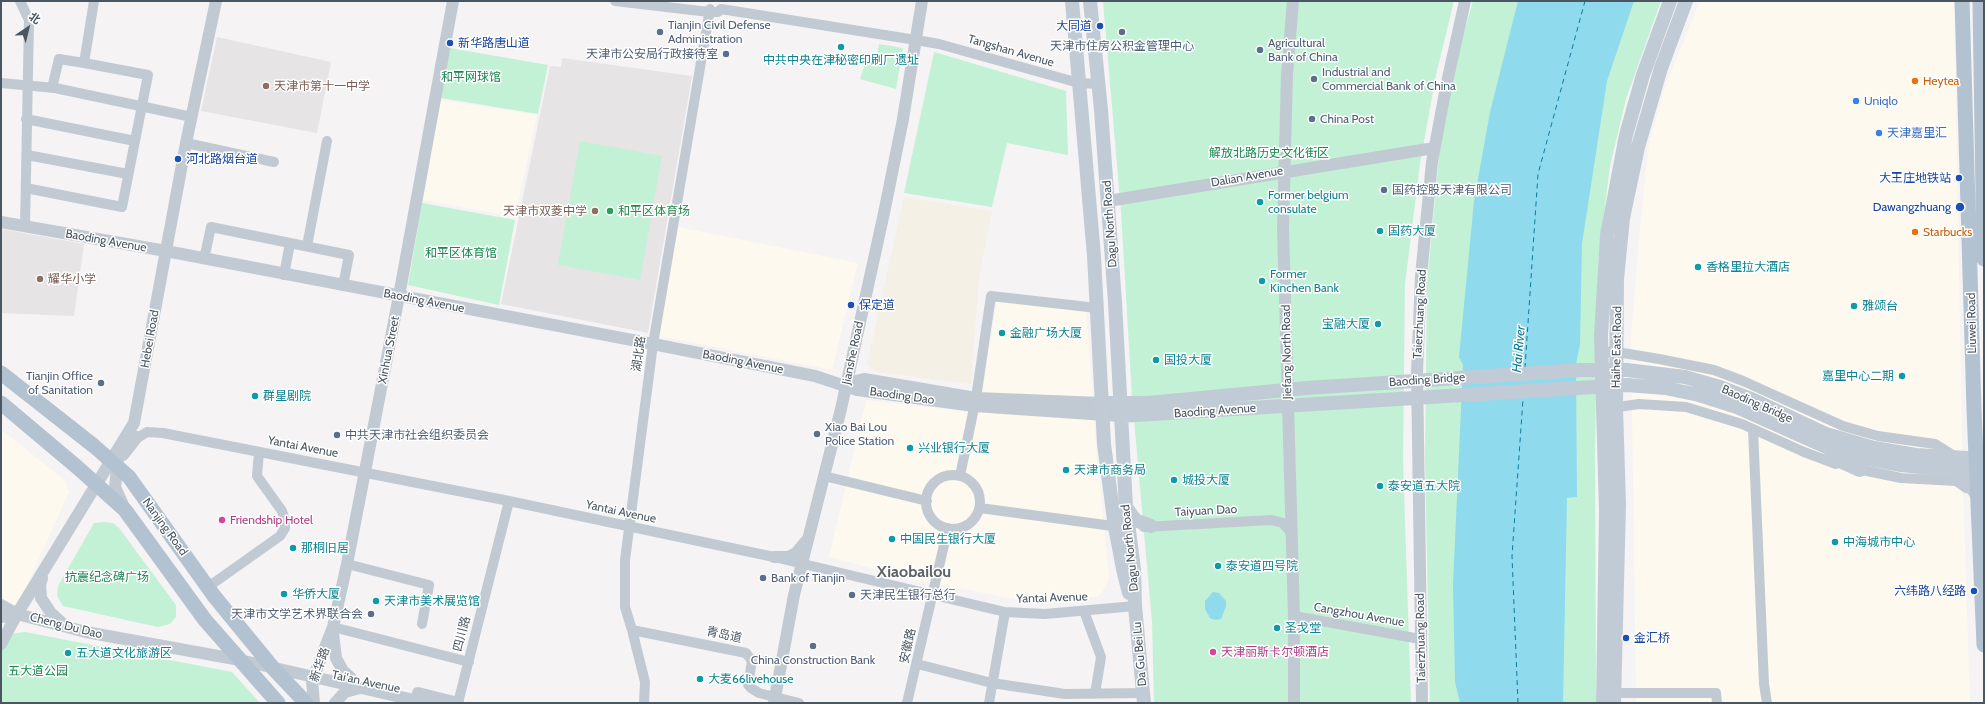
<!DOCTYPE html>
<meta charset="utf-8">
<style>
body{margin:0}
#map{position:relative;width:1985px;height:704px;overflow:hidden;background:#f5f3f3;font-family:Cabin,"Noto Sans SC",sans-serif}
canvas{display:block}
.frame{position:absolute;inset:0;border:2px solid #4a5661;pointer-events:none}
.north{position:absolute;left:8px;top:8px;width:40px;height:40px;-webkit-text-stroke:3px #fff;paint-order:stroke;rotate:35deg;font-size:11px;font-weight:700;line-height:16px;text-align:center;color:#4a5661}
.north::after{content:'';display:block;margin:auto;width:14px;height:18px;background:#4a5661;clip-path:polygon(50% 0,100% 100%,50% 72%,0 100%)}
</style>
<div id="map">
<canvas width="1985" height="704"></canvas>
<div class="frame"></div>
<div class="north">北</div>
</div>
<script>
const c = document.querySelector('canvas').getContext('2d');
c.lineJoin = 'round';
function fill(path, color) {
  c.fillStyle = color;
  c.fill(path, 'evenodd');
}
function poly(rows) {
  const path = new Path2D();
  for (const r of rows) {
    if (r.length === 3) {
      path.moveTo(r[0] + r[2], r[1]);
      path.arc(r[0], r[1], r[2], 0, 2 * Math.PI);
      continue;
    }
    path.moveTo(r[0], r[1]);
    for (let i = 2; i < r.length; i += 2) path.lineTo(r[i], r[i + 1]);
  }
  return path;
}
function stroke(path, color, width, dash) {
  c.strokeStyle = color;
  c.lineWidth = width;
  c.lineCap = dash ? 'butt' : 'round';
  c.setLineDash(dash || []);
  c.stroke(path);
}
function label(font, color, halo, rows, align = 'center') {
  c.font = font + ' Cabin,"Noto Sans SC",sans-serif';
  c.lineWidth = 3;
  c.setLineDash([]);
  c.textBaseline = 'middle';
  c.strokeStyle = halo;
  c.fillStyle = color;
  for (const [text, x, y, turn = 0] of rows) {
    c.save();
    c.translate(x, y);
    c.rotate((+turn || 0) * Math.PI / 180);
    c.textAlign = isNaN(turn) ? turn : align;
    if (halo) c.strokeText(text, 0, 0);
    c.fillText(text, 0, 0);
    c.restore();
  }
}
fill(poly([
 [1700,1,1954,1,1963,483,1970,703,1636,703,1631,337,1641,216,1649,145,1663,92],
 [440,100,537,115,515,217,423,200],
 [678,227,858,263,832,370,659,336],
 [997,298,1086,309,1096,445,1109,577,1105,588,1099,596,1065,601,1025,601,920,581,829,557,866,400,979,413],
 [1,429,63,479,66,482,69,492,16,610,1,603]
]), '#fdf9ef');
fill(poly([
 [217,37,331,62,317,133,201,111],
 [562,58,692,76,648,333,501,304,550,66,561,67],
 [2,229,84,244,74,316,1,313]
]), '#e6e4e5');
fill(poly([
 [1103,1,1454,1,1436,75,1420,164,1405,284,1403,459,1411,703,1154,703,1152,622,1132,397,1121,212],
 [1473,1,1661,1,1626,99,1610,166,1598,262,1595,453,1596,703,1430,703,1425,459,1427,284,1440,146,1457,55],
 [879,44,903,48,896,89,860,79,866,60,876,60],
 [450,48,548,65,538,114,441,98],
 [934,52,1066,91,1068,155,1007,143,992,207,904,193],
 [580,141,662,156,640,280,558,265],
 [422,203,515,220,499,305,408,285],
 [104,522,113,523,119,528,176,605,176,617,170,624,158,627,63,606,57,596,58,586,94,523],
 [25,632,232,672,260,703,1,703,1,635]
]), '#c3f1d5');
fill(poly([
 [904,197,992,211,979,278,971,384,877,372,867,364]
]), '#f5f0e5');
fill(poly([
 [1518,1,1634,1,1607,81,1582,244,1580,344,1576,364,1577,497,1567,498,1563,703,1460,703,1455,682,1453,584,1463,365,1459,357,1474,201,1490,112],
 [1213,592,1219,593,1226,601,1226,606,1221,619,1215,620,1210,618,1205,609,1205,601]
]), '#90daee');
stroke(poly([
 [1525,368,1538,174,1585,1],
 [1518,703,1512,556,1523,399]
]), '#0c7c9b', 1, [5, 4]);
stroke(poly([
 [20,1,29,20,25,227],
 [615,1,709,12,718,12,721,9,916,40,939,44,1079,83,1099,84],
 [1,83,55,88,192,117],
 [52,88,59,59,84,63,94,1],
 [26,119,135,141],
 [186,143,274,162],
 [27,155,128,174],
 [26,188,122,207,148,75,84,63],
 [307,246,327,141],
 [204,259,211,227,349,255,343,286],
 [284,275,290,243],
 [1601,352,1617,352,1659,359,1714,370,1743,381,1843,426,1878,436,1935,444,1956,457],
 [1611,408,1639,404,1686,407,1742,424,1804,452,1836,464],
 [1753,429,1764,684,1767,703],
 [131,442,147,432,163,433,509,501,774,557,1005,612,1045,614,1135,606],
 [1853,468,1901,478,1956,481,1966,488],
 [953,502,27],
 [824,476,927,501],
 [960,476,976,398,991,296,1097,308],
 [980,508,1120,527],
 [1144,527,1272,520,1283,523,1292,534],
 [347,564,429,585,422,624],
 [208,587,280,536,285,528,285,520,282,511,257,476,259,452],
 [1084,611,1101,657,1095,694],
 [1294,616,1420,639],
 [333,627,469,662],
 [632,630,746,653,752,661,748,685,751,688,759,693,799,703],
 [917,664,992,683,1065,694,1143,693],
 [1614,693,1716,693,1717,703],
 [458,703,509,501],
 [644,703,645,682,632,630,625,607,625,560,653,344,710,9],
 [907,703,948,528],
 [989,703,1005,612]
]), '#c1cad2', 10);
stroke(poly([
 [1293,1,1287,74,1283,228,1294,616,1294,703],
 [1108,201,1434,148],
 [1,222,166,251,653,344,815,376,857,390,974,406,1120,416],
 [846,387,852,382,864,379,976,398,1101,403],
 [123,455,137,437],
 [118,460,115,487,124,507],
 [774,557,788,557,796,553,806,541],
 [42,578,40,585,41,598,51,613,65,626],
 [1,605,17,614],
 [1,617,17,614,86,632,240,660,427,703],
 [333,634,336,658,343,671,350,677],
 [1,644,17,614,134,423,186,143,216,1],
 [418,693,458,703],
 [314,703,312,681,333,627,347,564,399,296,453,1],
 [335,703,345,692,360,688],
 [774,703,794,595,841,409,884,213,903,119,922,1],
 [1422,703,1417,372,1421,276,1432,162,1446,87,1465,1]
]), '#c1cad2', 12);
stroke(poly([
 [1072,1,1094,256,1104,444,1115,527,1123,569,1129,593],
 [1090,1,1101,110,1115,302,1126,507,1134,570,1135,606,1144,703],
 [1101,403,1148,403,1307,388,1581,370,1627,370,1685,377,1720,387,1754,400,1826,434,1874,448,1916,455,1984,459],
 [1120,416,1627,385,1665,388,1699,395,1737,407,1831,449,1863,458,1901,465,1952,470,1976,470,1984,466],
 [1831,457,1860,470],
 [1952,470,1965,479,1979,497],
 [1126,507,1135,520,1151,526],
 [1603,703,1606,512,1601,336,1607,235,1626,135,1643,75,1670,1],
 [1614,703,1619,504,1616,407,1617,279,1623,218,1638,147,1661,68,1686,1]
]), '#c1cbd6', 14);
stroke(poly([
 [1962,1,1974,409,1984,645],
 [1980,1,1984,259],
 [1,373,94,446,129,477,214,596,273,668,306,703],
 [1,403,77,467,125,510,205,620,278,703]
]), '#b3c2d1', 15);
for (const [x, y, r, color] of [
 [1100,26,4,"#1a4fb4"],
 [660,32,4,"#5c6f8a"],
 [1122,32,4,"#5c6f8a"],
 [450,43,4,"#1a4fb4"],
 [841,47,4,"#0f9aa8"],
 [1260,50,4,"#5c6f8a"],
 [726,54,4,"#5c6f8a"],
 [1314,79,4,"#5c6f8a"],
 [1915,81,4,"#e8710a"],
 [266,86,4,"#8d6e63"],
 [1856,101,4,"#3f7fe0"],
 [1312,119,4,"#5c6f8a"],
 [1879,133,4,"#3f7fe0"],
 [178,159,4,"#1a4fb4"],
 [1959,178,4,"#1a4fb4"],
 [1384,190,4,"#5c6f8a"],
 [1260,202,4,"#0f9aa8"],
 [1960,207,5,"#1a4fb4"],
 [595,211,4,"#8d6e63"],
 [610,211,4,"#2e9e5b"],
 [1380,231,4,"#0f9aa8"],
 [1915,232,4,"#e8710a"],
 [1698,267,4,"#0f9aa8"],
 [40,279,4,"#8d6e63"],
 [1262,281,4,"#0f9aa8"],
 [851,305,4,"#1a4fb4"],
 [1854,306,4,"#0f9aa8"],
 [1378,324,4,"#0f9aa8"],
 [1002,333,4,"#0f9aa8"],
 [1156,360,4,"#0f9aa8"],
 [1902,376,4,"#0f9aa8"],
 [101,383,4,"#5c6f8a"],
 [255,396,4,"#0f9aa8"],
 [817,434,4,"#5c6f8a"],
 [337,435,4,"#5c6f8a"],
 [910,448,4,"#0f9aa8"],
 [1066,470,4,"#0f9aa8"],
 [1174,480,4,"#0f9aa8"],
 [1380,486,4,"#0f9aa8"],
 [222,520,4,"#d1479c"],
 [892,539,4,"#0f9aa8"],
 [1835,542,4,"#0f9aa8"],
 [293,548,4,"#0f9aa8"],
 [1218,566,4,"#0f9aa8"],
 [763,578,4,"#5c6f8a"],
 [1974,591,4,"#1a4fb4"],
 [284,594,4,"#0f9aa8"],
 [852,595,4,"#5c6f8a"],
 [376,601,4,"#0f9aa8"],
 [371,614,4,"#5c6f8a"],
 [1277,628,4,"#0f9aa8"],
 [1626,638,4,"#1a4fb4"],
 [813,646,4,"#5c6f8a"],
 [1213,652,4,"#d1479c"],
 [68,653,4,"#0f9aa8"],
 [700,679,4,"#0f9aa8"]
]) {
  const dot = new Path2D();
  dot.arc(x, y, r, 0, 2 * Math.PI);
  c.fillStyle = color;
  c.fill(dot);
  stroke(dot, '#fff', 1.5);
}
label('12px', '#4e5e75', '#fff', [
 ["Tianjin Civil Defense",668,25],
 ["Administration",668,39],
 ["Agricultural",1268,43],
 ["Bank of China",1268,57],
 ["天津市住房公积金管理中心",1122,46,"center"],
 ["天津市公安局行政接待室",718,54,"right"],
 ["Industrial and",1322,72],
 ["Commercial Bank of China",1322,86],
 ["China Post",1320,119],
 ["国药控股天津有限公司",1392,190],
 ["Tianjin Office",93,376,"right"],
 ["of Sanitation",93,390,"right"],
 ["Xiao Bai Lou",825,427],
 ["Police Station",825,441],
 ["中共天津市社会组织委员会",345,435],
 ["Bank of Tianjin",771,578],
 ["天津民生银行总行",860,595],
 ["天津市文学艺术界联合会",363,614,"right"],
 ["China Construction Bank",813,660,"center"]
], 'left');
label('12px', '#164399', '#fff', [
 ["大同道",1092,26],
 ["新华路唐山道",458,43,"left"],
 ["河北路烟台道",186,159,"left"],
 ["大王庄地铁站",1951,178],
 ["Dawangzhuang",1951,207],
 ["保定道",859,305,"left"],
 ["六纬路八经路",1966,591],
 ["金汇桥",1634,638,"left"]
], 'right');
label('12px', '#4a5661', '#fff', [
 ["Tangshan Avenue",1011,51,16],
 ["Dalian Avenue",1247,177,-10],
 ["Dagu North Road",1110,224,-94],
 ["Baoding Avenue",106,241,10],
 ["Baoding Avenue",424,301,11],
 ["Taierzhuang Road",1420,314,-87],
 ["Liuwei Road",1972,323,-91],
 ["Hebei Road",150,339,-80],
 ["Haihe East Road",1617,347,-89],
 ["Xinhua Street",389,350,-79],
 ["Jiefang North Road",1287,352,-91],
 ["Jianshe Road",853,353,-78],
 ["湖北路",639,354,-82],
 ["Baoding Avenue",743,362,11],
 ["Baoding Bridge",1427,380,-4],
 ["Baoding Dao",902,396,8],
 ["Baoding Bridge",1757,404,24],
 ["Baoding Avenue",1215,411,-4],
 ["Yantai Avenue",303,447,11],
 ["Taiyuan Dao",1206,511,-3],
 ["Yantai Avenue",621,512,12],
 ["Nanjing Road",165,527,54],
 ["Dagu North Road",1130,548,-96],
 ["Yantai Avenue",1052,598,-2],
 ["Cangzhou Avenue",1359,615,10],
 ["Cheng Du Dao",66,626,14],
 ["四川路",462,634,-76],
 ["青岛道",724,635,12],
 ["Taierzhuang Road",1421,638,-91],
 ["安徽路",908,646,-77],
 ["Da Gu Bei Lu",1140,654,-95],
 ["新华路",320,665,-70],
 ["Tai'an Avenue",366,682,12]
]);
label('12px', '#0d838f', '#fff', [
 ["中共中央在津秘密印刷厂遗址",841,60,"center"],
 ["Former belgium",1268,195],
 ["consulate",1268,209],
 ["国药大厦",1388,231],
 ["香格里拉大酒店",1706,267],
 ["Former",1270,274],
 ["Kinchen Bank",1270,288],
 ["雅颂台",1862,306],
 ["宝融大厦",1370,324,"right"],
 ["金融广场大厦",1010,333],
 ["国投大厦",1164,360],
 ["嘉里中心二期",1894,376,"right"],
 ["群星剧院",263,396],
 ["兴业银行大厦",918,448],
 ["天津市商务局",1074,470],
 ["城投大厦",1182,480],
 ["泰安道五大院",1388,486],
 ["中国民生银行大厦",900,539],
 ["中海城市中心",1843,542],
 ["那桐旧居",301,548],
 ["泰安道四号院",1226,566],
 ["华侨大厦",292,594],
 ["天津市美术展览馆",384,601],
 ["圣戈堂",1285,628],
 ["五大道文化旅游区",76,653],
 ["大麦66livehouse",708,679]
], 'left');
label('12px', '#17864f', '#fff', [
 ["和平网球馆",471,77],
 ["解放北路历史文化街区",1269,153],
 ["和平区体育馆",461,253],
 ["抗震纪念碑广场",107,577],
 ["五大道公园",38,671]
]);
label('12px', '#c56008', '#fff', [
 ["Heytea",1923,81],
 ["Starbucks",1923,232]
], 'left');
label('12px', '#785e54', '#fff', [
 ["天津市第十一中学",274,86],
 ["天津市双菱中学",587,211,"right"],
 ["耀华小学",48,279]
], 'left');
label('12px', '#366cbe', '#fff', [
 ["Uniqlo",1864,101],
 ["天津嘉里汇",1887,133]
], 'left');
label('12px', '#27864d', '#fff', [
 ["和平区体育场",618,211]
], 'left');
label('12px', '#b23c85', '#fff', [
 ["Friendship Hotel",230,520],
 ["天津丽斯卡尔顿酒店",1221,652]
], 'left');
label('italic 13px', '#0c7c9b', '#fff', [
 ["Hai River",1519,349,-85]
]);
label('bold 16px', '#5f6368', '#fff', [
 ["Xiaobailou",914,572]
]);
</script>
